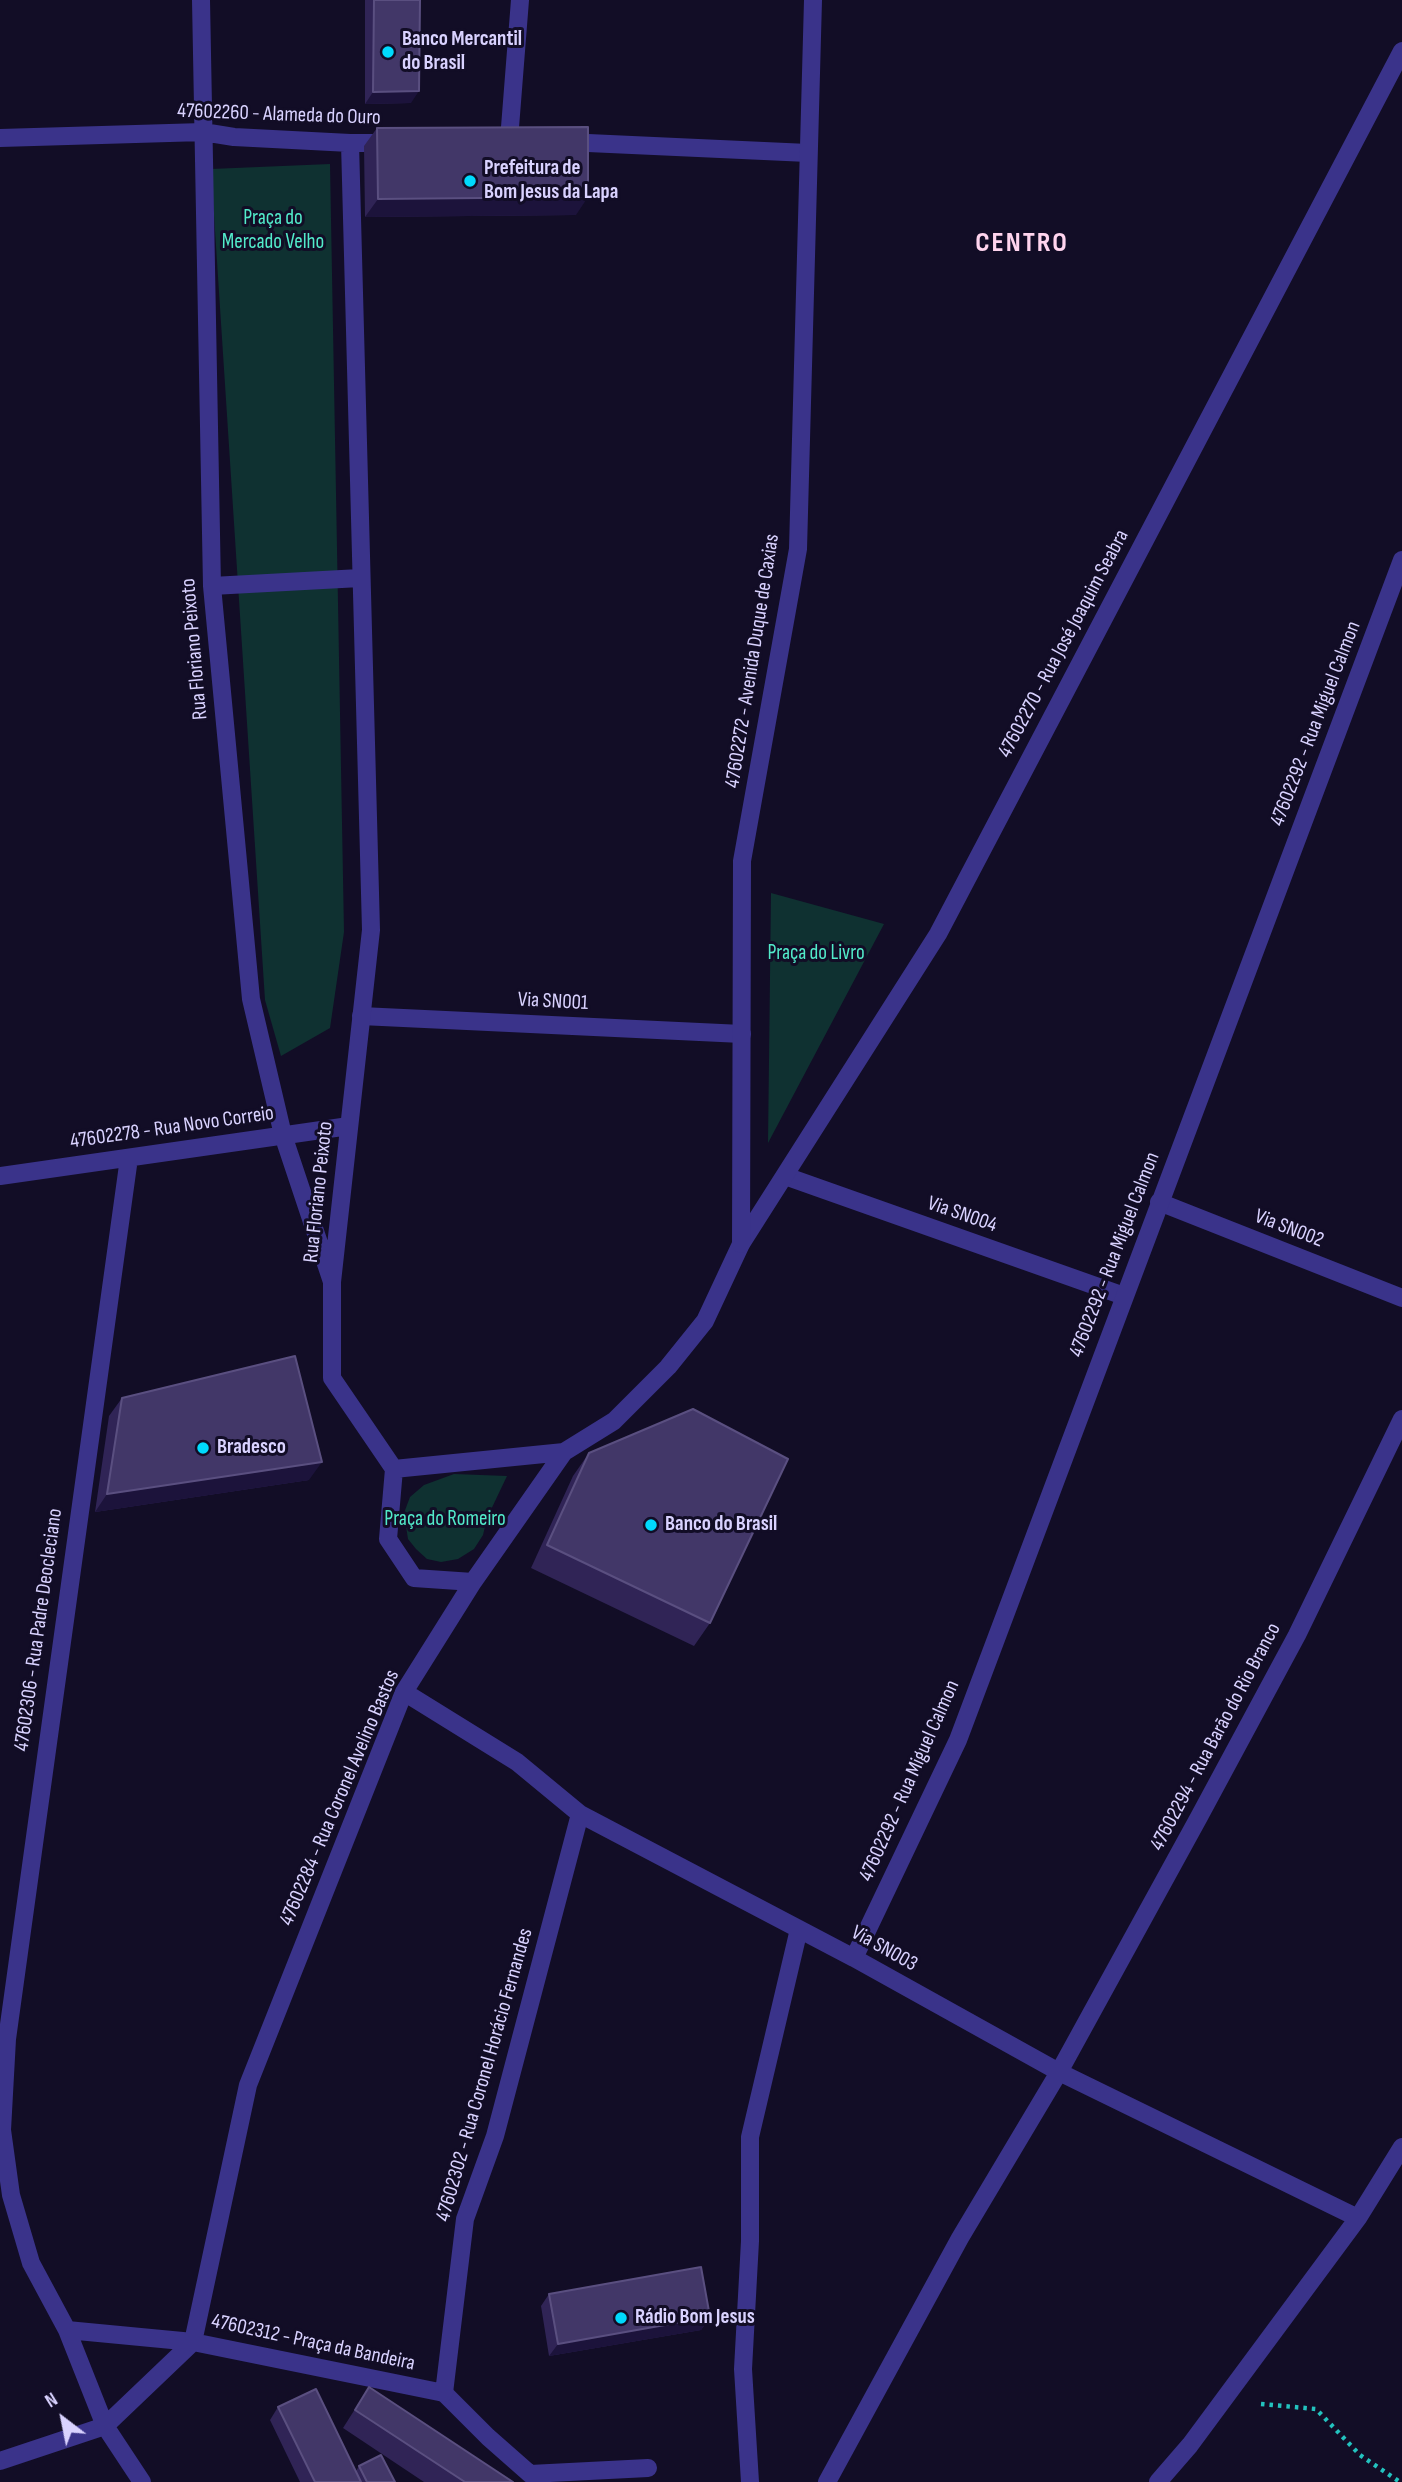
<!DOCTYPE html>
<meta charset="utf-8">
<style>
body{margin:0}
#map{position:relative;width:1402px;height:2482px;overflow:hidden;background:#120d26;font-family:"Sofia Sans Condensed",sans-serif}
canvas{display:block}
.north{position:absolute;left:28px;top:2384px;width:70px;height:70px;-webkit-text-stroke:5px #120d26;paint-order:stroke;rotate:328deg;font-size:19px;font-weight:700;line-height:28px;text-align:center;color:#d9d2ff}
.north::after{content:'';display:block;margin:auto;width:24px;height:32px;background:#d9d2ff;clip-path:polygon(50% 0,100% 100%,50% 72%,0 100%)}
</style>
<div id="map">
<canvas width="1402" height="2482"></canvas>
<div class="north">N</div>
</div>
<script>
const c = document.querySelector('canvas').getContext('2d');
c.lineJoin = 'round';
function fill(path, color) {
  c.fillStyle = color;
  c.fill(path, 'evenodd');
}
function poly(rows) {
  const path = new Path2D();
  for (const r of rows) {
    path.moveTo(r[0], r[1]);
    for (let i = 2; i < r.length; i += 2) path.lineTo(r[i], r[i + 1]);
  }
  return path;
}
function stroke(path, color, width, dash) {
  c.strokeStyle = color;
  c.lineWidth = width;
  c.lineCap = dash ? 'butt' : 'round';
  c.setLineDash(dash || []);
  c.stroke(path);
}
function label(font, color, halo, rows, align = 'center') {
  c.font = font + ' "Sofia Sans Condensed",sans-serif';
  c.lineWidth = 6;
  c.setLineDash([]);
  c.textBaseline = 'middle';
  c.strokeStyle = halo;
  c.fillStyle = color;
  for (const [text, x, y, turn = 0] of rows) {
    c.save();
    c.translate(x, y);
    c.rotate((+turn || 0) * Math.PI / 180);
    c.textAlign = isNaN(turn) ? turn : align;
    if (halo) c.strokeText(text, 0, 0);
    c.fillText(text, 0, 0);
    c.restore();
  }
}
fill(poly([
 [330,164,344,932,330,1028,281,1056,265,1000,211,169],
 [771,893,884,924,768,1143],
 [454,1474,507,1476,487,1518,483,1535,474,1549,458,1559,441,1562,427,1559,416,1549,408,1539,404,1513,410,1497,424,1485]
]), '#0f3131');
stroke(poly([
 [1261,2404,1316,2409,1360,2455,1400,2482]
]), '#23c2be', 4.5, [3.5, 5]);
stroke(poly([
 [361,1016,742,1034],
 [785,1176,1124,1296],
 [1159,1202,1402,1298],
 [444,2393,488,2437,530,2474,648,2468]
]), '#3a338a', 18);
stroke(poly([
 [201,0,212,586,251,999,283,1135,332,1282,371,930,350,143],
 [0,138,203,132,234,137,350,143,388,143],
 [509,140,520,0],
 [566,142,808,153],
 [212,586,360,578],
 [129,1158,7,2039,2,2130,11,2195,31,2263,67,2330,105,2426,142,2482],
 [0,1176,349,1126],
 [332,1282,332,1378,394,1469,388,1539,414,1578,473,1582],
 [394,1469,564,1452],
 [404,1692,517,1762,580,1814,854,1958,1059,2072,1358,2218],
 [854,1958,958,1740,1402,560],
 [67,2330,193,2342,248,2085,404,1692,473,1582,564,1452,614,1421,668,1367,705,1321,741,1244,938,934,1402,51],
 [0,2461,105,2426,193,2342,444,2393,465,2219,495,2136,580,1814],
 [750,2482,743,2369,750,2241,750,2137,799,1929],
 [827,2482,960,2238,1059,2072,1199,1817,1297,1635,1402,1419],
 [1158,2482,1190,2445,1358,2218,1402,2147]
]), '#3a338a', 18);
stroke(poly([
 [741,1244,742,861,798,549,813,0]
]), '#3a338a', 18);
fill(poly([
 [365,0,420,0,411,103,365,104],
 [377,128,576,215,365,217,364,146],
 [122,1398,309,1480,95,1512,109,1416],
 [589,1453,710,1623,694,1646,531,1568,573,1476],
 [549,2294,710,2317,701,2330,549,2356,541,2306],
 [369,2387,513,2482,424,2482,343,2428],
 [278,2407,356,2471,359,2466,395,2482,300,2482,270,2420]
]), '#302456');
fill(poly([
 [419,91,411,103,365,104,373,92],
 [588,197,576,215,365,217,378,199],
 [322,1462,309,1480,95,1512,107,1494],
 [710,2317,701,2330,549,2356,558,2344]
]), '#1c133b');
const building = poly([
 [374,0,420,0,419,91,373,92,374,0],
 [588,127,588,197,378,199,377,128,588,127],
 [295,1356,322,1462,107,1494,122,1398,295,1356],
 [693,1409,788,1459,710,1623,547,1545,589,1453,693,1409],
 [701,2267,710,2317,558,2344,549,2294,701,2267],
 [369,2387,513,2482,465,2482,355,2410,369,2387],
 [316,2389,361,2482,315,2482,278,2407,316,2389],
 [381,2455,395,2482,367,2482,359,2466,381,2455]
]);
fill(building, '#423768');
stroke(building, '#5a4f80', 2);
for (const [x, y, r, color] of [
 [388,52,7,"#00dafd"],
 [470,181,7,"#00dafd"],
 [203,1448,7,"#00dafd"],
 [651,1525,7,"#00dafd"],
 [621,2318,7,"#00dafd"]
]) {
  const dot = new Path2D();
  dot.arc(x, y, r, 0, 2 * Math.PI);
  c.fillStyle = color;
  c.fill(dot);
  stroke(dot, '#120d26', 2.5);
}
label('bold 21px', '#d9d2ff', '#120d26', [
 ["Banco Mercantil",402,40],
 ["do Brasil",402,64],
 ["Prefeitura de",484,169],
 ["Bom Jesus da Lapa",484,193],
 ["Bradesco",217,1448],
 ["Banco do Brasil",665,1525],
 ["Rádio Bom Jesus",635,2318]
], 'left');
label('21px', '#d9d2ff', '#120d26', [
 ["47602260 - Alameda do Ouro",279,115,2],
 ["47602270 - Rua José Joaquim Seabra",1064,644,-62],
 ["Rua Floriano Peixoto",195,649,-95],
 ["47602272 - Avenida Duque de Caxias",753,661,-81],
 ["47602292 - Rua Miguel Calmon",1316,724,-69],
 ["Via SN001",553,1002,3],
 ["47602278 - Rua Novo Correio",172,1128,-8],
 ["Rua Floriano Peixoto",319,1192,-84],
 ["Via SN004",962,1215,19],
 ["Via SN002",1289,1229,21],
 ["47602292 - Rua Miguel Calmon",1115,1255,-69],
 ["47602306 - Rua Padre Deocleciano",39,1630,-82],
 ["47602294 - Rua Barão do Rio Branco",1216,1737,-62],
 ["47602292 - Rua Miguel Calmon",910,1781,-66],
 ["47602284 - Rua Coronel Avelino Bastos",340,1798,-67],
 ["Via SN003",884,1949,29],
 ["47602302 - Rua Coronel Horácio Fernandes",485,2075,-74],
 ["47602312 - Praça da Bandeira",313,2343,12]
]);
label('21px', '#52ebca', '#120d26', [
 ["Praça do",273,219],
 ["Mercado Velho",273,243],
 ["Praça do Livro",816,954],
 ["Praça do Romeiro",445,1520]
]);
c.letterSpacing = '2px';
label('bold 28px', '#ffd4ee', '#120d26', [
 ["CENTRO",1022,244]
]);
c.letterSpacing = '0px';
</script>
